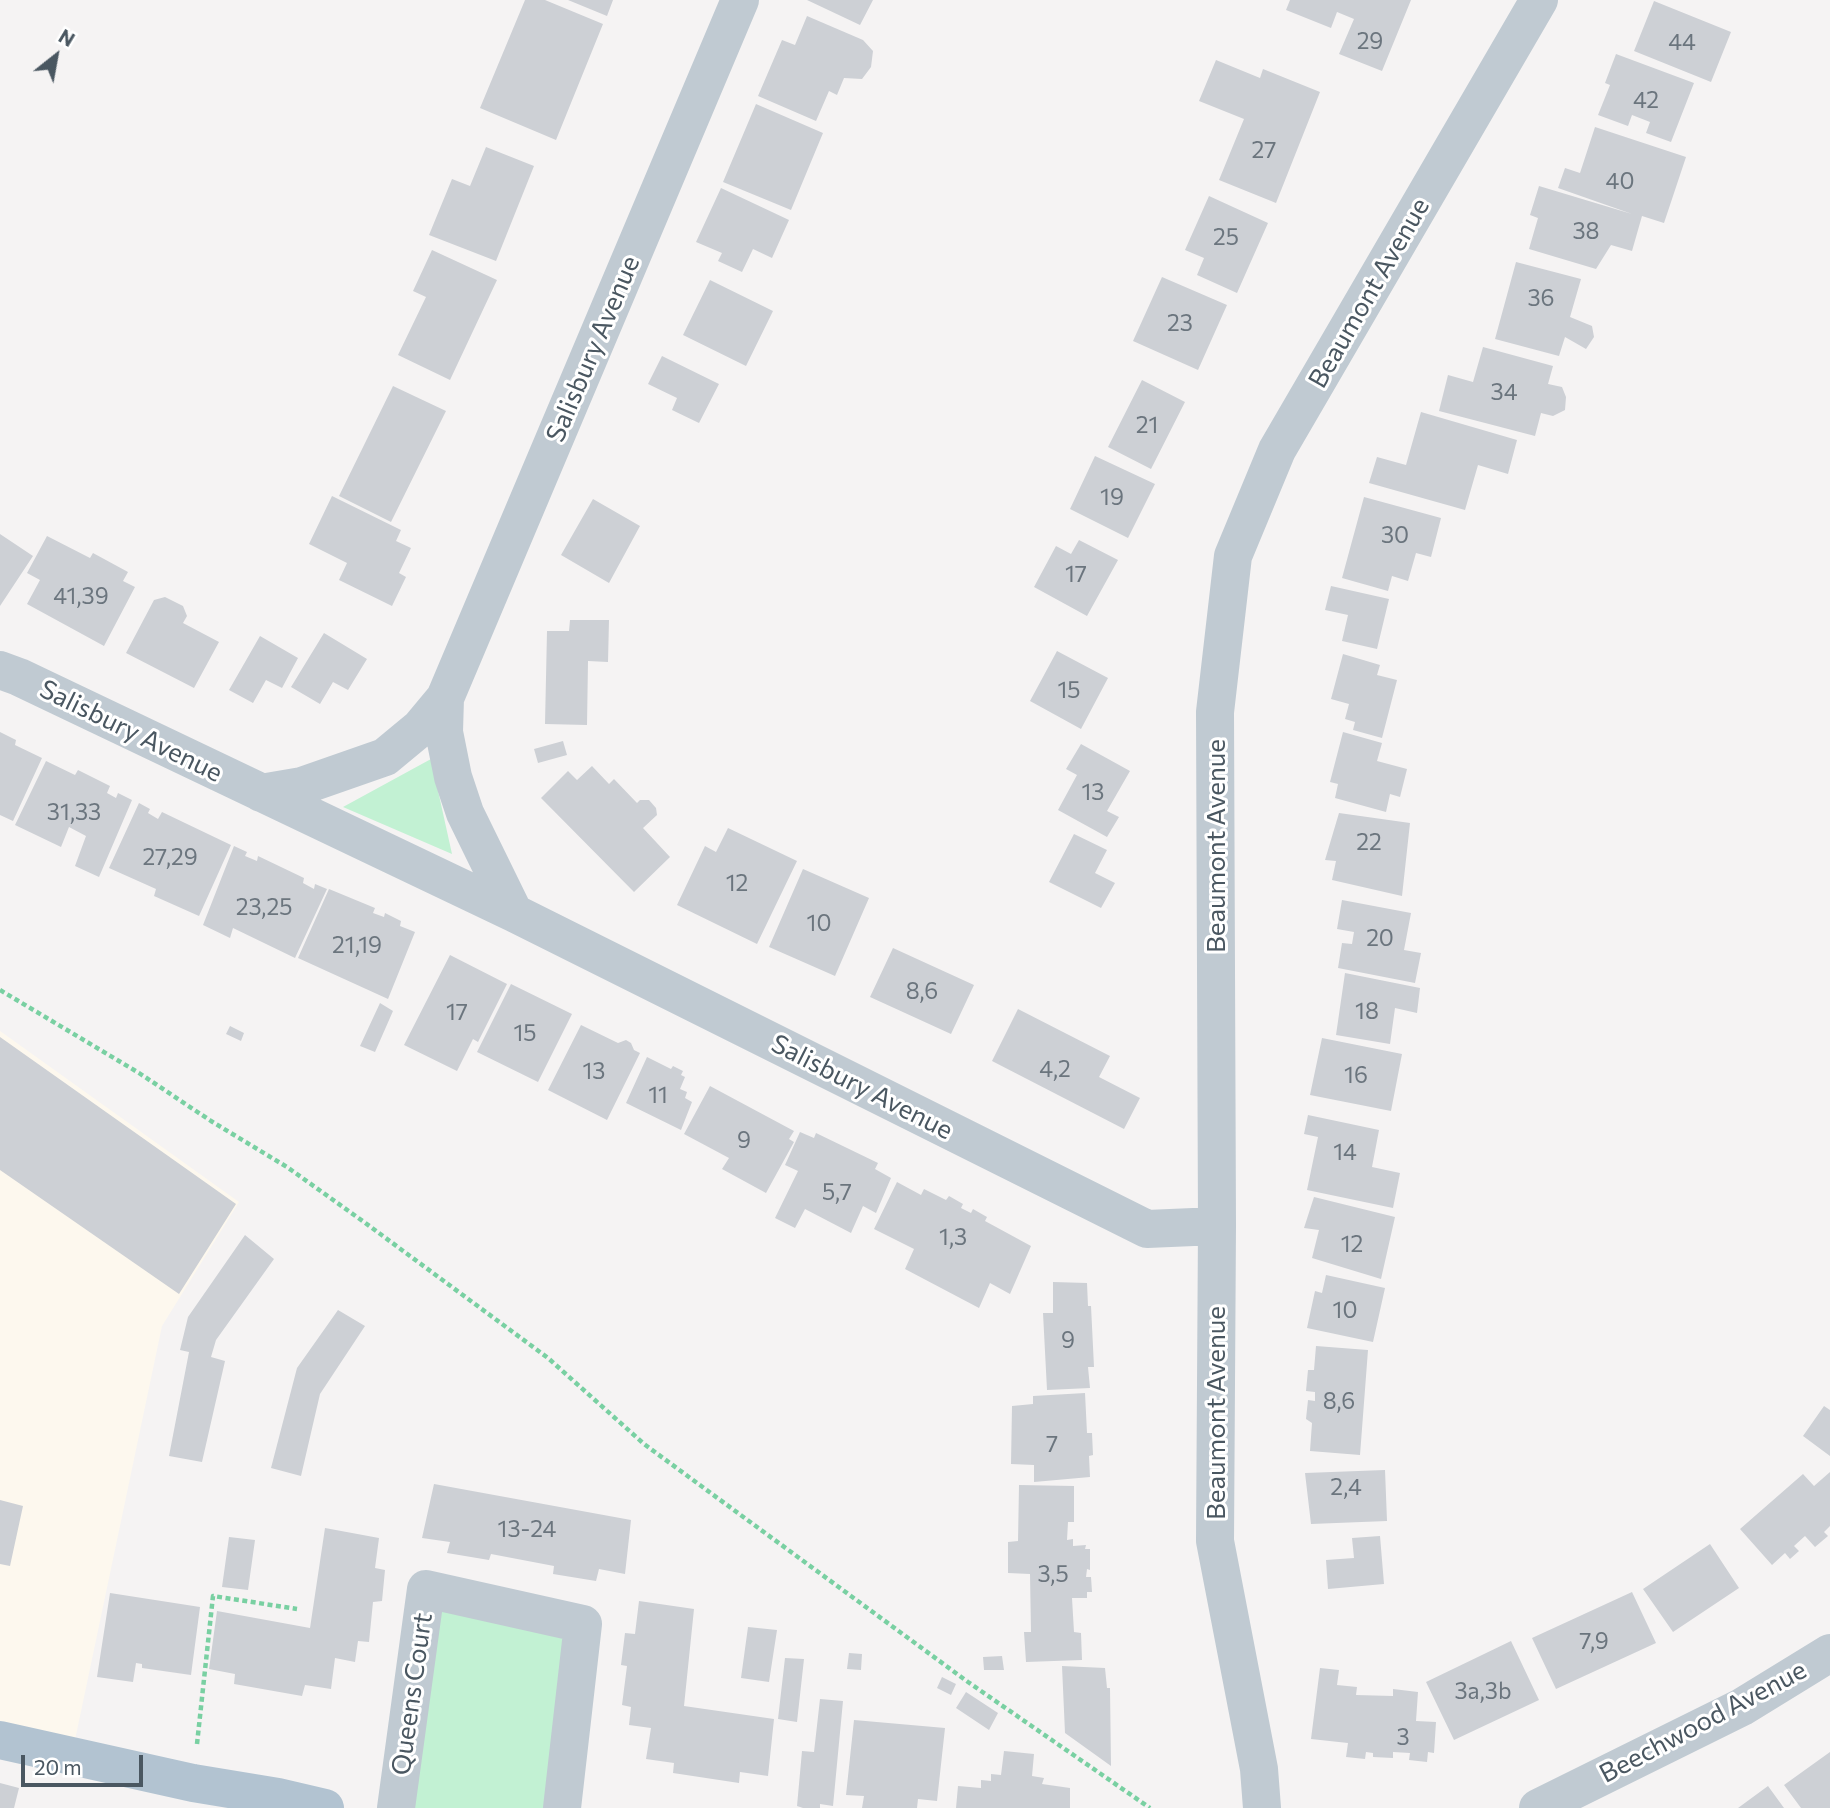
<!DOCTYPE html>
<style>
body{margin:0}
#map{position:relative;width:1830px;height:1808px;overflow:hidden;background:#f5f3f3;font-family:Commissioner,sans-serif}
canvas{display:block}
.north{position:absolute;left:21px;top:21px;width:70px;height:70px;-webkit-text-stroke:5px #fff;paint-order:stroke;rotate:31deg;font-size:19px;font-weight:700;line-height:28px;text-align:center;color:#4a5761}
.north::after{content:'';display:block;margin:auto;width:24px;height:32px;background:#4a5761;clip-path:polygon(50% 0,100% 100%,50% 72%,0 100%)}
.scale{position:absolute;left:21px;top:1755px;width:122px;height:32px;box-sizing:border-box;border:4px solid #4a5761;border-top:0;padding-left:9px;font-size:21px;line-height:24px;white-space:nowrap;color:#4a5761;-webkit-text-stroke:5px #fff;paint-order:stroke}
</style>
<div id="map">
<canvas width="1830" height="1808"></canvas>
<div class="north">N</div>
<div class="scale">20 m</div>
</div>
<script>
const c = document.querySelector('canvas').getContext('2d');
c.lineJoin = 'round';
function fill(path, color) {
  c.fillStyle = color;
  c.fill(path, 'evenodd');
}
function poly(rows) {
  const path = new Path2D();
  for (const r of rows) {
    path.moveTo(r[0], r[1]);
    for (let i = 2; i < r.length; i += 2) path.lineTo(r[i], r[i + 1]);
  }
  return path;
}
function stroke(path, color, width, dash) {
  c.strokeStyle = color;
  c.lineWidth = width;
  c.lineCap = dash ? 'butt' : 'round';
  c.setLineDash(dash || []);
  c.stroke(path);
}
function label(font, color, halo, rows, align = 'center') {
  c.font = font + ' Commissioner,sans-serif';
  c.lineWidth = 6;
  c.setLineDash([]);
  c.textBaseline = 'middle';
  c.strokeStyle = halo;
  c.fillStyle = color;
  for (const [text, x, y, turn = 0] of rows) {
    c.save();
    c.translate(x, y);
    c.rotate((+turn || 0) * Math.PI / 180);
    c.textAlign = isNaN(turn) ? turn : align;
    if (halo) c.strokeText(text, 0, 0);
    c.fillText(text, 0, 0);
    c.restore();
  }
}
fill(poly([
 [0,1031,239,1202,162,1326,75,1740,0,1721]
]), '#fdf8ee');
fill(poly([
 [431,759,452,854,343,807],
 [430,1594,568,1620,544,1808,402,1808]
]), '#c2f1d3');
fill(poly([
 [525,0,545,0,603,24,556,140,480,108],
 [568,0,613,0,607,16],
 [807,0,873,0,860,25],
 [1290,0,1411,0,1382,71,1339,54,1354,19,1337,12,1331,28,1286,10],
 [1654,1,1731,32,1711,82,1634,51],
 [807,16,863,40,873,51,871,67,862,79,844,78,837,95,829,91,816,121,758,96,782,40,795,45],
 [1616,54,1694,83,1671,142,1646,133,1650,122,1632,115,1628,126,1598,115,1610,85,1605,83],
 [1216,60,1260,78,1263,69,1320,92,1276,203,1219,180,1244,119,1199,101],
 [756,104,823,133,791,210,723,182],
 [1595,127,1686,157,1664,223,1642,216,1632,251,1611,245,1596,269,1529,249,1538,218,1530,215,1539,186,1632,214,1558,188,1565,168,1580,173],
 [486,147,534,166,496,261,429,235,452,179,470,186],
 [721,188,789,220,772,258,753,249,742,272,718,261,722,253,696,242],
 [1209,196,1268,223,1237,293,1197,275,1204,258,1185,250],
 [432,250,497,280,450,380,398,355,426,297,413,291],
 [1516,262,1581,279,1570,317,1592,326,1594,337,1586,349,1565,337,1559,356,1495,339],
 [1162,277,1227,305,1198,370,1133,341],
 [710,280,773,311,746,366,683,335],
 [1483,347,1553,366,1548,384,1562,387,1566,397,1565,410,1553,416,1541,413,1535,436,1439,411,1448,375,1473,382],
 [662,356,719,384,699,423,672,410,677,398,648,384],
 [1142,380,1185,402,1151,469,1108,447],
 [393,386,446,411,391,522,339,496],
 [1421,412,1517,440,1508,474,1478,465,1465,510,1369,483,1377,457,1406,465],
 [1095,456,1155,484,1128,538,1070,509],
 [332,496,401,530,396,541,411,548,399,573,406,577,392,606,339,580,347,563,309,544],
 [1364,497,1441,518,1431,557,1416,553,1408,581,1392,576,1388,591,1342,578],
 [593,499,640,526,609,583,561,555],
 [0,534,33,556,0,606],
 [47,536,90,558,93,553,128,572,123,581,135,587,104,646,27,604,40,580,27,573],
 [1079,540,1118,560,1087,616,1034,587,1056,546,1071,554],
 [1331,586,1389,599,1377,649,1342,641,1348,615,1325,610],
 [165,597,183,606,187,616,183,623,219,642,194,688,126,653,154,600],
 [570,620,609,620,608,662,588,661,587,725,545,724,547,631,569,631],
 [324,633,367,659,348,690,333,682,320,704,291,687],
 [260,636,298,658,282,688,266,680,253,703,229,690],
 [1057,651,1108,678,1081,729,1030,701],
 [1343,654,1380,665,1377,675,1397,680,1382,738,1353,730,1355,722,1345,719,1349,704,1331,699],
 [0,732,16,740,15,745,42,758,13,821,0,815],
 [1343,732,1382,743,1377,761,1407,769,1400,797,1390,794,1386,812,1335,798,1338,784,1330,782],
 [563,741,567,755,538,763,534,749],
 [1081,744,1130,771,1107,811,1119,817,1107,837,1058,810,1077,775,1066,769],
 [46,761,75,775,78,770,110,786,107,793,116,798,118,793,132,800,99,877,75,866,86,836,69,827,61,847,15,825],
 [592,766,609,784,614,779,637,803,640,800,649,800,656,808,657,815,643,828,670,857,634,892,541,798,568,771,577,780],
 [139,803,150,809,148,813,158,819,162,812,231,845,199,916,154,896,156,889,109,868],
 [1339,813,1410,823,1402,896,1332,880,1336,861,1325,860],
 [728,828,797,861,757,944,677,905,705,846,716,852],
 [1074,834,1107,850,1095,873,1115,883,1101,908,1049,882],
 [234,846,247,852,245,856,257,861,258,856,304,878,303,883,314,889,315,884,327,889,295,958,233,928,230,938,203,925],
 [803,869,869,898,835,976,769,947],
 [329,889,375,908,373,913,384,917,385,913,401,921,400,926,415,932,388,999,298,958],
 [1342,900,1411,913,1404,950,1421,953,1415,983,1338,968,1342,943,1352,944,1354,932,1337,929],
 [893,948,974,985,951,1034,870,997],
 [450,955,507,984,478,1042,473,1039,457,1071,404,1045],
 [1345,973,1420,988,1417,1013,1395,1008,1390,1044,1336,1035],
 [511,984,572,1014,538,1082,477,1052],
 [380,1003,393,1011,375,1052,360,1046],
 [1018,1009,1110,1056,1099,1077,1140,1098,1124,1129,992,1061],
 [581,1025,618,1043,626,1040,631,1043,634,1050,640,1053,607,1120,548,1090],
 [230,1026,244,1033,241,1041,226,1034],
 [0,1037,236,1204,179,1294,0,1170],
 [1322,1038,1402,1054,1391,1111,1310,1095],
 [647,1057,671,1069,673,1066,683,1071,681,1075,685,1077,680,1089,687,1092,685,1098,692,1102,681,1130,626,1103],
 [710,1086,794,1131,789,1139,794,1142,766,1193,722,1169,729,1158,684,1134],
 [1308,1115,1379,1130,1372,1167,1400,1173,1393,1208,1307,1190,1318,1137,1304,1134],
 [800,1132,814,1138,816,1133,878,1163,875,1169,891,1178,876,1213,863,1206,851,1233,805,1209,795,1228,775,1218,798,1171,785,1165],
 [897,1182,921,1195,924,1189,946,1200,949,1196,963,1204,961,1208,971,1213,973,1209,987,1217,985,1221,1031,1246,1010,1294,990,1283,979,1308,905,1269,914,1249,874,1229],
 [1314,1197,1395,1217,1381,1279,1312,1258,1319,1230,1304,1228],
 [245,1235,274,1259,216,1340,211,1357,225,1361,202,1462,169,1456,189,1352,180,1350,188,1317],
 [1326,1275,1385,1288,1373,1342,1307,1328,1315,1291,1322,1293],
 [1053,1282,1087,1283,1088,1306,1091,1306,1094,1367,1088,1367,1090,1388,1047,1390,1043,1313,1053,1313],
 [338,1310,365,1326,320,1394,301,1476,271,1468,297,1368],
 [1316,1346,1368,1350,1360,1455,1310,1451,1312,1423,1306,1419,1308,1400,1315,1401,1315,1392,1306,1391,1308,1370,1314,1370],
 [1085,1393,1087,1433,1092,1433,1093,1455,1089,1456,1090,1477,1034,1482,1034,1465,1011,1464,1012,1406,1033,1404,1033,1396],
 [1824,1406,1830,1410,1830,1456,1803,1436],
 [1385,1470,1387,1521,1311,1524,1305,1473],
 [1830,1472,1830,1526,1824,1532,1828,1536,1815,1547,1805,1536,1794,1546,1799,1551,1790,1559,1785,1553,1772,1565,1740,1529,1803,1474,1814,1486],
 [434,1484,631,1520,625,1574,599,1569,596,1581,553,1574,554,1566,491,1554,489,1560,447,1553,450,1542,422,1538],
 [1019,1485,1074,1486,1074,1522,1068,1522,1067,1540,1073,1539,1073,1546,1086,1545,1085,1549,1090,1549,1090,1570,1087,1569,1086,1577,1091,1577,1092,1592,1087,1592,1087,1598,1072,1598,1074,1632,1081,1633,1082,1660,1026,1662,1024,1632,1031,1632,1030,1574,1008,1573,1008,1542,1018,1541],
 [0,1500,23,1506,10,1566,0,1564],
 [325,1528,379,1538,375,1568,385,1570,382,1601,373,1602,369,1642,358,1641,355,1662,335,1658,331,1689,305,1685,302,1696,234,1684,235,1674,209,1669,217,1611,310,1628],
 [1380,1536,1384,1584,1328,1589,1326,1560,1354,1558,1352,1538],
 [229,1537,255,1540,248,1590,222,1587],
 [1710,1544,1739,1588,1673,1632,1643,1589],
 [1632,1592,1656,1643,1556,1689,1532,1638],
 [110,1593,200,1607,191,1675,142,1668,142,1664,136,1663,133,1682,97,1677],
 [639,1601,694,1609,684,1706,774,1719,768,1776,740,1772,739,1783,673,1773,674,1763,646,1759,651,1728,629,1725,631,1707,622,1705,627,1666,621,1665,625,1633,635,1634],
 [748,1627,777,1630,769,1682,741,1678],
 [1511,1641,1539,1700,1454,1740,1426,1682],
 [849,1653,862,1654,861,1670,847,1669],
 [1002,1656,1004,1670,984,1670,983,1657],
 [785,1658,804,1659,797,1722,778,1719],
 [1062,1666,1105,1668,1107,1688,1110,1688,1111,1766,1065,1733],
 [1320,1668,1339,1670,1337,1685,1357,1687,1356,1695,1393,1696,1393,1689,1418,1692,1416,1721,1436,1722,1434,1753,1428,1752,1427,1762,1409,1760,1410,1753,1393,1752,1393,1758,1373,1757,1373,1753,1366,1752,1365,1759,1346,1757,1348,1743,1311,1739],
 [942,1677,956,1684,951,1695,937,1688],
 [966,1692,998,1713,989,1730,956,1708],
 [820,1699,843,1701,833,1806,820,1804,820,1808,803,1808,797,1806,802,1751,814,1752],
 [854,1720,945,1728,937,1801,918,1799,917,1808,862,1808,864,1796,846,1795],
 [1004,1751,1034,1754,1032,1776,1044,1778,1042,1784,1070,1788,1070,1808,956,1808,958,1786,981,1788,981,1780,991,1781,991,1774,1001,1775],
 [1830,1752,1830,1808,1801,1808,1784,1785],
 [0,1783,19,1788,14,1808,0,1808],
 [1768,1786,1784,1808,1738,1808]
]), '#cdd0d5');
stroke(poly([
 [0,990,139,1073,211,1121,287,1167,364,1222,548,1358,644,1444,968,1682,1150,1808],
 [197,1744,213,1596,297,1609]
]), '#79d0a2', 4.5, [5, 3.5]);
stroke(poly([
 [0,670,19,677,514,913,1147,1229,1217,1226],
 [445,698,444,732,453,777,465,813,514,913],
 [261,793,302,786,385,757,420,728,445,698,740,0],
 [396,1808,426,1589,583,1624,562,1808],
 [1262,1808,1259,1769,1215,1541,1217,1226,1215,712,1233,556,1277,450,1539,0]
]), '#c0cad2', 38);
stroke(poly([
 [1538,1808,1742,1707,1830,1653]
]), '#c0cad2', 38);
stroke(poly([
 [0,1740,193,1783,278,1797,325,1808]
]), '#b2c3d1', 38);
label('23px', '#6b757e', null, [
 ["29",1370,41],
 ["44",1682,42],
 ["42",1646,100],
 ["27",1264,150],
 ["40",1620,181],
 ["38",1586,231],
 ["25",1226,237],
 ["36",1541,298],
 ["23",1180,323],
 ["34",1504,392],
 ["21",1147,425],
 ["19",1112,497],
 ["30",1395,535],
 ["17",1076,574],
 ["41,39",81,596],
 ["15",1069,690],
 ["13",1093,792],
 ["31,33",74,812],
 ["22",1369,842],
 ["27,29",170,857],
 ["12",737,883],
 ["23,25",264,907],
 ["10",819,923],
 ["20",1380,938],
 ["21,19",357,945],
 ["8,6",922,991],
 ["18",1367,1011],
 ["17",457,1012],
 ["15",525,1033],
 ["4,2",1055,1069],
 ["13",594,1071],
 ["16",1356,1075],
 ["11",658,1095],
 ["9",744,1140],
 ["14",1345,1152],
 ["5,7",837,1192],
 ["1,3",953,1237],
 ["12",1352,1244],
 ["10",1345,1310],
 ["9",1068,1340],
 ["8,6",1339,1401],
 ["7",1052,1444],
 ["2,4",1346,1487],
 ["13-24",527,1529],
 ["3,5",1053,1574],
 ["7,9",1594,1641],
 ["3a,3b",1483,1691],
 ["3",1403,1737]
]);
label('26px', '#4a5761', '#fff', [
 ["Beaumont Avenue",1369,293,-60],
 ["Salisbury Avenue",593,349,-67],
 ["Salisbury Avenue",131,731,26],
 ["Beaumont Avenue",1216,846,-90],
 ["Salisbury Avenue",862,1087,27],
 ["Beaumont Avenue",1216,1413,-90],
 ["Queens Court",412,1694,-82],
 ["Beechwood Avenue",1703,1722,-28]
]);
</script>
